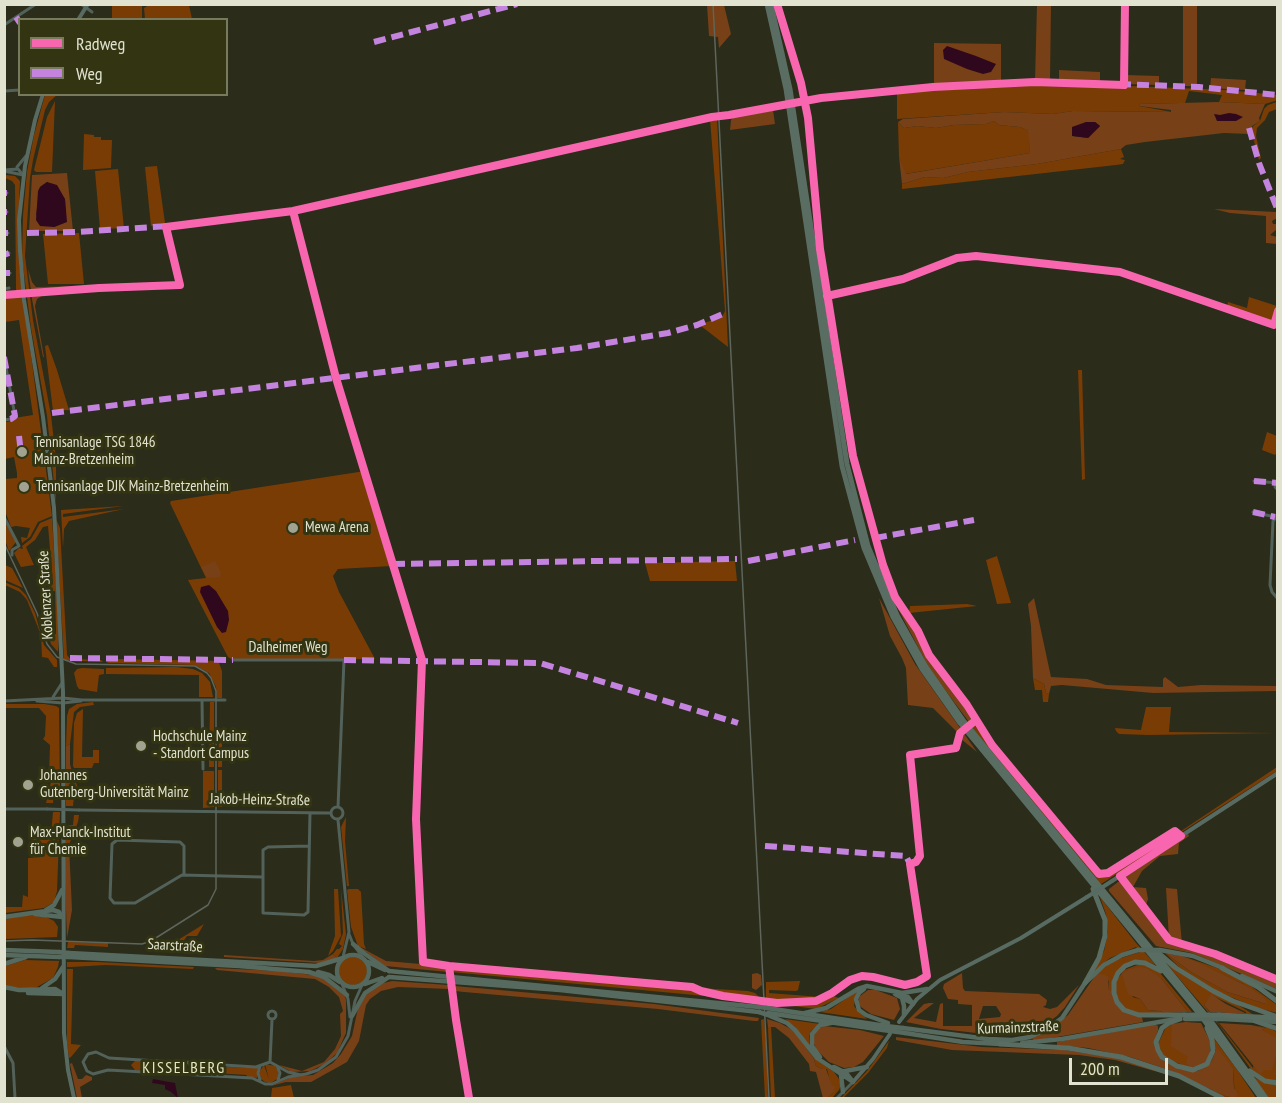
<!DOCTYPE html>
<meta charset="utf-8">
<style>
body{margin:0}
#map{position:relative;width:1282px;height:1103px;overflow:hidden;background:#2b2c1a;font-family:"PT Sans Narrow",sans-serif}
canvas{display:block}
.frame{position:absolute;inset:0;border:6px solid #e1e3d0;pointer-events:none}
.legend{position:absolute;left:18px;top:18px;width:210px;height:78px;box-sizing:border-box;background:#323412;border:2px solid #787a5e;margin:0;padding:8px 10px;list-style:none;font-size:18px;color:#e1e3d0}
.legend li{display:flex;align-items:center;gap:12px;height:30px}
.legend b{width:30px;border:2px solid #787a5e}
.scale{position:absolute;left:1069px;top:1058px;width:99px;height:27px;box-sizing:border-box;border:3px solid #e1e3d0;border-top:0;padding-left:8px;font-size:18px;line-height:21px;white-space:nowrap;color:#e1e3d0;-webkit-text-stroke:4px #323412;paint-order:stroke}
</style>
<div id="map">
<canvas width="1282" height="1103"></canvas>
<div class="frame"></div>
<ul class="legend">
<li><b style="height:8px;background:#f766af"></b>Radweg</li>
<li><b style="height:8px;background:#c483df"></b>Weg</li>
</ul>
<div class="scale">200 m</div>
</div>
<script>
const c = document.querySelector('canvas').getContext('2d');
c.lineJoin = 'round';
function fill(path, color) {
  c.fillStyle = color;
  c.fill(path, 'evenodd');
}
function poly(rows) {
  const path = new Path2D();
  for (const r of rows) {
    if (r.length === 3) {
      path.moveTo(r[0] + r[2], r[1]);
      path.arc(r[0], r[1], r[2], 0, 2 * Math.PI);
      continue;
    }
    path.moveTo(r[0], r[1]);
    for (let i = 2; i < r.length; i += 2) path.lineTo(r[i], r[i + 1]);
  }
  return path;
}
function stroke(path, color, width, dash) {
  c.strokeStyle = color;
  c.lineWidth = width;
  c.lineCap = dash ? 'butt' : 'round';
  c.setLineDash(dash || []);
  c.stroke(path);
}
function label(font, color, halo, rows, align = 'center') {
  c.font = font + ' "PT Sans Narrow",sans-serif';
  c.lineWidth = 6;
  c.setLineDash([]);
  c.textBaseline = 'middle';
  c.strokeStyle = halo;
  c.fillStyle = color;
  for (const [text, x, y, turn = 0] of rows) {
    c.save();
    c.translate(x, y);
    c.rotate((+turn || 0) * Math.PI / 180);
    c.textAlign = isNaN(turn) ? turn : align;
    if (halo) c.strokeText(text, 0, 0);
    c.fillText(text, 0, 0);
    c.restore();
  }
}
fill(poly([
 [112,5,142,5,142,19,112,19],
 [149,5,189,5,192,19,145,19,144,8],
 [1058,83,1227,90,1277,95,1278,100,1265,104,1219,102,1222,95,1189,91,1185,103,1140,104,1139,106,1172,112,1073,111,1053,114,1004,112,897,119,897,92],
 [45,95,57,95,49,102,45,110,33,160,30,178,25,256,33,320,51,415,56,459,56,503,47,416,31,328,22,258,23,215,27,172,34,135],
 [55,101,52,172,36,172,34,170,47,117],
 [1277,102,1277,109,1269,112,1265,120,1257,128,1256,136,1261,158,1259,160,1251,130,1253,126,1260,121,1264,109,1268,105],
 [713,118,717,118,728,347,701,326,701,324,722,317,725,311,710,119],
 [994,121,999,125,1019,127,1029,130,1030,153,905,174,899,157,898,122,904,128,917,126,936,128,954,125,986,124],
 [84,134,94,135,94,137,101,137,101,140,112,140,111,168,83,170],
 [1121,149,1124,157,1120,159,1125,160,1123,164,1116,165,902,189,902,184,925,177,943,178,968,172,1037,164],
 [157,166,165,223,163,225,151,226,145,167],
 [118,169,124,228,100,229,95,171],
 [5,175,15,176,20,181,18,222,19,263,52,516,38,522,30,537,22,543,21,537,27,538,30,528,16,526,11,527,5,511,5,479,17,478,17,473,14,457,5,459,5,422,14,421,14,418,33,415,19,320,5,322,4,296,20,295,16,290,15,185,12,181,5,178],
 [79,233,84,284,48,284,43,234],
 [1249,297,1277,306,1274,323,1227,307,1228,302,1247,308],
 [48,345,57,370,69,410,53,411,45,346],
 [1078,370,1082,370,1085,479,1082,480],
 [1267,432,1277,436,1277,452,1275,455,1262,450],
 [365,471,393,564,392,566,338,569,333,576,339,592,375,659,233,660,228,657,188,580,206,578,170,503,171,501],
 [124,506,63,514,63,517,124,509,69,521,64,529,63,548,61,510],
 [52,518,59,634,58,652,51,644,44,622,46,621,53,635,56,634,55,591,47,592,46,589,53,584,48,526,43,527,35,540,26,547,34,565,21,567,14,553,19,548,23,549,22,546,31,539,40,523],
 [56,519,60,528,67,655,70,659,101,660,103,662,64,660],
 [4,520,16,542,9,551,5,540],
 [997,556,1011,603,997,604,986,560],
 [735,561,737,581,650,581,645,563],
 [5,565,12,568,23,588,5,580],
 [4,582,19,588,26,595,35,613,44,645,57,660,57,667,54,667,48,658,42,657,41,635,27,600,20,592,5,585],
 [967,604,977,606,909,613,910,606],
 [111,659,225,661,219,663,222,671,222,698,217,698,216,687,209,673,195,665,107,663],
 [176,667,193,669,202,673,210,682,213,697,199,697,199,675,106,674,106,668],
 [82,668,104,669,104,674,99,675,97,692,79,689,77,686,74,673,77,669],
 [1033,678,1044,684,1046,693,1049,694,1048,702,1043,702,1042,690,1035,690],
 [93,702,94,705,80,707,74,712,70,744,66,746,67,716,69,709,77,704],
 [210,702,214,702,214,767,209,767],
 [6,704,44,704,56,706,59,708,60,791,54,791,53,803,46,803,51,782,49,777,50,745,43,739,45,736,46,716,39,708,5,708],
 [1146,707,1171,707,1169,732,1277,733,1149,735,1119,734,1116,731,1115,728,1141,730],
 [83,709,82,757,93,757,93,750,99,750,99,763,94,763,92,768,74,768,73,766,74,723,77,713],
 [974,725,1100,876,1107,876,1175,833,1178,835,1101,884,974,730,972,726],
 [219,733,222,733,222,767,218,767],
 [1277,767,1277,771,1180,833,1181,831],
 [218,770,222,770,222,807,218,807],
 [203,771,214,771,214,807,203,808],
 [72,772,78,788,75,788,73,806,66,806,65,779],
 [53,812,60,812,57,891,54,902,44,908,5,913,5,907,22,907,23,895,28,897,28,858,41,857,32,857,32,837,41,837,46,831,48,835,51,835],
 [74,815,79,815,78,822,69,845,66,846,64,854,66,826,73,825],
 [346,817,345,841,349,886,347,886,341,827],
 [334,889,338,889,341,936,333,951,328,956,335,936],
 [341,889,346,934,343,949,337,958,333,954,337,949,339,949,342,946,339,944,343,933],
 [349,889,358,889,361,892,364,944,366,949,358,946,351,927,347,890],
 [1100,897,1136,943,1156,965,1146,961,1123,966,1112,991,1109,991,1109,981,1097,973,1115,960,1140,952,1136,947,1110,958,1094,971,1104,951,1108,933,1106,914],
 [27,915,46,917,54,921,58,927,57,937,5,939,5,919],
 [204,924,197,936,187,936,178,949,168,948,168,946],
 [68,942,108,943,108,947,75,945,74,948,67,948],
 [1165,953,1191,972,1227,992,1266,1004,1243,984,1182,956,1223,970,1248,984,1277,1005,1277,1013,1258,1008,1216,991,1179,967],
 [1159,955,1254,1015,1246,1014,1246,1012,1211,995,1204,1005,1253,1068,1262,1030,1265,1028,1251,1025,1269,1028,1277,1032,1277,1082,1267,1080,1251,1069,1219,1025],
 [353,971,14],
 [25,960,59,961,58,967,53,978,37,987,28,989,5,986,5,966],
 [67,962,97,962,194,967,193,969,106,965,71,967,67,967],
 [1140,964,1147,965,1160,973,1192,1012,1188,1012,1161,978,1132,997,1140,999,1148,1010,1159,1011,1165,1013,1142,1014,1126,1009,1119,1001,1116,993,1116,981,1124,970],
 [455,968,686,989,747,1000,451,972],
 [67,969,73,969,71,1044,81,1045,71,1057,69,1058,67,1043],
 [800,981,798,990,796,991,769,990,769,993,821,997,815,1000,801,1002,766,1000,766,982],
 [699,988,748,991,755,993,760,998,737,996,702,990],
 [857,991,854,1006,858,1011,867,1019,820,1012,831,1009],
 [833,996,839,998,816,1009,779,1004,809,1005],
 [764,1019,766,1044,768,1098,765,1098,761,1020],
 [785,1019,820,1024,811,1031,809,1036,810,1048,795,1027],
 [1172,1024,1188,1057,1191,1066,1189,1068,1164,1057,1158,1044,1165,1029],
 [768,1027,771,1027,775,1098,771,1098],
 [1212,1036,1236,1068,1256,1098,1226,1098,1212,1090,1213,1089,1225,1096,1235,1098,1233,1068,1215,1049],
 [889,1041,887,1048,868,1073,843,1098,841,1098,867,1071],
 [813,1057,834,1072,839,1079,841,1085,839,1090,832,1098,827,1098,833,1093,827,1069,822,1069,816,1066],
 [141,1060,141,1062,168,1064,176,1062,175,1073,168,1073,169,1070,141,1069,139,1071,135,1070,131,1065,135,1061],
 [192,1063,199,1064,198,1066,258,1068,257,1078,246,1077,247,1075,199,1072,194,1074,192,1073],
 [265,1064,275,1066,279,1072,277,1079,271,1083,265,1082,261,1079,259,1072,264,1065,269,1079],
 [1253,1077,1266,1083,1277,1085,1277,1098,1269,1098],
 [291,1085,294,1098,271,1098,272,1088]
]), '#7a3c05');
fill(poly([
 [707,5,724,5,731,34,719,48,718,37,709,36],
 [1037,5,1051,5,1050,80,1035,81],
 [1183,5,1197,5,1197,86,1183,86],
 [934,43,1001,44,1001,81,934,87],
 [1059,70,1100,72,1100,83,1059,81],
 [1125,75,1159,76,1159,85,1125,84],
 [1211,78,1246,80,1245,90,1210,88],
 [1219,102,1265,104,1259,118,1260,121,1252,126,1249,134,1224,133,1145,142,1126,145,1121,149,1037,164,968,172,943,178,925,177,902,184,899,157,906,174,1030,153,1028,130,1019,127,999,125,994,121,986,124,954,125,936,128,917,126,904,128,898,122,903,119,1004,112,1053,114,1073,111,1171,112,1171,110,1139,106,1140,104],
 [1086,122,1095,122,1100,126,1088,138,1073,136],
 [773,110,775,124,730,130,731,120,734,116],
 [67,173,73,231,29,231,32,175],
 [47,182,65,199,66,222,54,227,36,215,40,187],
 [1214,209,1276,212,1277,218,1272,221,1273,224,1277,224,1277,229,1270,235,1277,237,1277,244,1266,243,1266,216,1230,213],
 [28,269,32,282,36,287,88,286,77,288,76,291,43,295,37,299,35,306,44,357,43,357,31,294,37,294,37,291,31,291],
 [215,561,221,573,220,577,207,578,201,567],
 [879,598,915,664,977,752,961,739,961,733,957,732,933,708,908,705,906,668,902,658,890,636],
 [1034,598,1051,677,1087,679,1106,685,1163,687,1163,679,1165,677,1178,687,1201,685,1277,686,1277,691,1153,693,1062,685,1051,686,1049,694,1046,693,1044,684,1033,678,1031,626,1028,604],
 [896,605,898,605,917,631,935,665,959,696,972,716,969,722,930,670],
 [70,744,70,764,72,772,66,779,66,746],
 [1188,834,1189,836,1179,843,1178,854,1160,856,1142,871,1133,887,1146,888,1148,899,1146,905,1125,879,1125,876],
 [66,845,69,845,72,910,67,938,64,854],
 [1123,881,1165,939,1171,943,1216,956,1252,970,1277,982,1277,989,1192,953,1156,946,1109,891,1109,889,1118,882],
 [1166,888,1177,889,1182,944,1169,939],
 [358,946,386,961,444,966,448,972,385,966],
 [1165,953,1182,956,1197,962,1243,984,1262,996,1266,1001,1266,1004,1227,992,1191,972],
 [333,954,337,958,320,963,224,957,224,955,314,961,323,960],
 [1139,967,1146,968,1161,978,1188,1012,1165,1013,1159,1011,1148,1010,1140,999,1128,994,1122,974,1130,969],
 [215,968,279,971,313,975,324,979,345,996,346,1000,346,1033,337,1053,325,1064,310,1071,292,1072,279,1065,302,1071,324,1062,335,1049,341,1036,340,1014,343,1011,339,997,329,987,315,979,217,970],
 [757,973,761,975,762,985,756,990,752,988,752,974],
 [962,973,963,988,965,991,1039,994,1047,1000,1046,1005,1043,1007,1050,1009,1057,1007,1079,985,1065,1007,1057,1016,1040,1028,1030,1032,1016,1034,985,1034,941,1029,906,1022,924,1004,929,1003,934,1003,914,1018,936,1022,940,1004,943,1003,943,1026,972,1026,972,1005,958,1004,958,1000,948,999,943,988,944,984],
 [983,1006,996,1006,1001,1014,1000,1017,979,1019],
 [1097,973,1108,976,1109,990,1112,991,1118,1007,1142,1017,1143,1022,1034,1041,1032,1038,1052,1029,1068,1015],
 [392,981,448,985,449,989,398,987,381,991,370,999,366,1005,359,1041,347,1062,311,1082,286,1082,271,1086,291,1077,313,1075,333,1063,341,1054,352,1036,358,1008,366,994,380,984],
 [455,986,654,1004,759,1018,758,1021,754,1021,658,1009,464,992,455,991],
 [868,990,876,990,897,998,900,1009,894,1020,871,1014,861,1007,858,1002,860,996],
 [1211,994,1226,1004,1247,1014,1210,1012,1204,1005],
 [767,1019,780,1023,794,1031,813,1057,816,1066,822,1069,826,1069,832,1085,835,1087,833,1093,827,1098,823,1098,816,1072,810,1071,809,1064,789,1038,775,1027,768,1027],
 [1185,1022,1201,1023,1210,1041,1210,1056,1203,1066,1189,1068,1190,1066,1186,1063,1188,1057,1171,1046,1172,1024],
 [1219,1023,1251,1025,1265,1028,1262,1030,1276,1038,1276,1056,1272,1070,1264,1070,1260,1074],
 [1155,1024,1158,1026,1158,1030,1155,1039,1161,1059,1165,1062,1182,1070,1198,1071,1211,1062,1217,1048,1233,1068,1234,1088,1238,1095,1235,1098,1225,1096,1172,1071,1130,1057,1088,1048,1057,1045,1057,1042],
 [824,1026,860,1030,884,1036,863,1062,854,1067,844,1068,829,1062,816,1049,813,1041,814,1034,817,1029],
 [896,1037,982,1047,1065,1050,1122,1059,1169,1075,1115,1060,1079,1055,952,1050,896,1040],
 [72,1063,78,1079,82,1079,86,1075,92,1077,92,1080,80,1087,82,1098,77,1098,70,1064]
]), '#774017');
fill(poly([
 [947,46,976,56,996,64,991,72,983,74,967,69,944,59,943,50],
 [1229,113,1236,114,1243,117,1236,121,1217,121,1214,114,1220,115],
 [1086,122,1095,122,1100,126,1088,138,1072,136,1072,127],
 [47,182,57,185,65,199,67,222,54,227,40,226,36,220,38,191,40,187],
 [209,585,216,591,228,611,229,620,226,632,222,633,217,627,200,592,201,587],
 [153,1079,175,1083,178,1098,171,1092,165,1089,165,1085,152,1083]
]), '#30081d');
stroke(poly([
 [81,4,92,12],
 [16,17,20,23],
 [4,25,36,4],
 [4,91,20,90],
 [4,193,7,193],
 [4,212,7,212],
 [4,233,8,233],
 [4,255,9,253],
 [4,273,10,273],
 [4,289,9,288],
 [4,357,15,416,11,419,4,420],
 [1254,481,1278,483],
 [1277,483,1275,487,1278,490],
 [1253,512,1275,517],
 [1278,515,1273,521,1270,585,1272,592,1278,599],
 [4,517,19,546,12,550,12,555],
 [233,660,344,660,338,807],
 [53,697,62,683],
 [202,700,203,769],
 [4,701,63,698,82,700,225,700],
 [37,701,63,703,81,701],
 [337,813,6],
 [4,809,47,809],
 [79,810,331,813],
 [338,820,349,932,343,957],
 [309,846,268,847,263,850,263,913,304,915,308,912,310,813],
 [184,875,184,846,180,842,117,840,112,844,110,898,114,903,135,903,182,875,262,877],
 [349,934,353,944,363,958],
 [342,984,348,999,350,1017],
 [272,1015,4],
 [4,1046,13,1063,15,1098],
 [188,1062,191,1067,188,1074],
 [270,1062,272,1020],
 [179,1063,176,1069,179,1074],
 [277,1066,280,1073,278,1080],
 [301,1075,288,1072,270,1062,256,1067,109,1058,96,1052,88,1054,83,1062,87,1071,93,1074,108,1070,252,1078,265,1084,272,1084,288,1077,306,1074,318,1070,336,1057,348,1036,355,1001,362,985],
 [260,1080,258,1073,260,1066]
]), '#526159', 3);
stroke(poly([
 [17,167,26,156],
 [4,170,18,169,23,175],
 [4,171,23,175],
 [837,1098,853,1082]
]), '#526159', 3);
stroke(poly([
 [78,20,88,4],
 [43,94,35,120,25,166,19,220,20,251,24,300,43,417,54,508,63,692,64,1033,68,1070,74,1098],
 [1112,881,1278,773],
 [899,1022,917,999,940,980,1021,938,1087,897],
 [853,1082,873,1059,890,1034]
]), '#586b62', 4);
stroke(poly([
 [353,944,365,954,389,971],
 [353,971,16],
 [368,962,385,970],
 [309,972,324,977,347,995],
 [318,972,329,975,340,982],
 [365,984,382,978],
 [352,1016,365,993,389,977]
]), '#55685d', 4.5);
stroke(poly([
 [46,910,54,905,62,890],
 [35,914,62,917],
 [4,917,53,910,59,912,62,917],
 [4,950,59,952],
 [1160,950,1193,956,1223,968],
 [69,953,316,966,343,958],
 [4,955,59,957],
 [69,957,239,966,309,972],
 [4,964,26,957],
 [389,971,759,1007],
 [1242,976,1278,992],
 [389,977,560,990,759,1012],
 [4,987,19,990,55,989,63,994],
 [42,988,55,979,63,967],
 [864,989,859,993,856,999,859,1010,866,1015,888,1023],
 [28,993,63,994],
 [902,993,927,989],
 [895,994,912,1003],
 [902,998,904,1006,904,1015],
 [767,1008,886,1026],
 [768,1013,883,1030],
 [805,1013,826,1008,858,989,867,986,902,993,908,997,913,1004],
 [770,1016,787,1023,795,1030,817,1058,853,1082],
 [1223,1019,1278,1022],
 [903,1028,988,1039,1012,1040,1030,1037,1047,1029,1062,1018,1085,983,1104,965,1122,955,1138,950],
 [905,1033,963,1042,1001,1044],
 [1022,1043,1062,1039,1176,1019],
 [820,1057,812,1046,812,1034,820,1025,831,1023],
 [834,1067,846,1073,853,1082],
 [845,1071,867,1067],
 [841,1075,843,1092]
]), '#576a60', 4.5);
stroke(poly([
 [767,4,786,89,842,466,864,548,893,617,922,669,960,723,1201,1016,1261,1098],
 [771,4,790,89,847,464,868,546,897,615,926,667,963,720,1213,1024,1266,1098],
 [1156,951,1176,968,1213,991,1233,1001,1278,1017],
 [1222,968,1258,987,1278,1002],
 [1161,971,1145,963,1135,962,1125,966,1118,973,1114,982,1114,993,1117,1002,1124,1010,1139,1015,1184,1015],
 [1085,983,1099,958,1105,936,1105,920,1093,889],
 [1219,1015,1276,1018],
 [1180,1019,1169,1023,1162,1028,1156,1042,1158,1050,1162,1057,1177,1066,1193,1070,1207,1064,1213,1051,1212,1040,1207,1028],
 [1255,1021,1278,1029],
 [1000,1044,1068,1048,1121,1057,1179,1076,1222,1098],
 [1250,1071,1265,1081,1278,1083]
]), '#596d62', 5);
stroke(poly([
 [4,543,37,613,47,644,57,657,76,664,195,666,207,673,211,678,216,691,216,889,208,905,151,941,142,944,32,940,4,941]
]), '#5e655b', 1.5);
stroke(poly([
 [713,4,769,1098]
]), '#5e655b', 1.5);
stroke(poly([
 [47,809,79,810]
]), '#526159', 3);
stroke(poly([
 [1087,897,1112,881]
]), '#586b62', 4);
stroke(poly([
 [1138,950,1160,950],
 [59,952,69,953],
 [59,957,69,957],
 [759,1007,767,1008],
 [759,1012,768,1015],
 [1185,1019,1223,1019],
 [886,1026,903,1028],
 [883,1030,905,1033]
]), '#576a60', 4.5);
stroke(poly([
 [1184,1015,1219,1015]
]), '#596d62', 5);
stroke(poly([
 [16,17,20,23],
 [374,42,517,4],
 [1119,84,1199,87,1278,95],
 [1249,128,1259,163,1278,211],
 [4,193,7,193],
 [4,212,7,212],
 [4,233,8,233],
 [27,233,76,232,170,226],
 [4,255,9,253],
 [4,273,10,273],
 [4,357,15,416,11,419,4,420],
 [52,413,577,348,668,333,697,325,723,314],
 [19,436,21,453],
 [1254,481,1278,483],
 [1253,512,1275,517],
 [875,538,974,520],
 [748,561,855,540],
 [393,564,737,559],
 [70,658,233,660],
 [344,660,540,663,738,723],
 [765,846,906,856,910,864]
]), '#c483df', 6, [12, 6]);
stroke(poly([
 [777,4,801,83,808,118,820,249,853,456,883,565,895,597,918,631,929,655,967,705,992,745,1099,874,1108,873,1175,831,1181,836,1120,876,1169,940,1215,954,1278,980],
 [293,211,336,378,422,660,416,819,423,962,449,966,692,987,701,991,723,996,777,1003,816,1001,832,993,850,980,862,976,873,977,905,985,917,982,927,976,910,864,916,862,920,856,910,755,956,748,960,733,976,720],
 [4,295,99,288,180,285,166,227,293,211,712,117,729,115,821,98,933,87,1035,82,1124,85,1125,4],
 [827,296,903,279,957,258,976,256,1120,272,1274,325,1278,311],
 [449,966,456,1020,469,1098]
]), '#f766af', 8);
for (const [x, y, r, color] of [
 [22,452,6,"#a1a390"],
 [24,487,6,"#a1a390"],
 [293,528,6,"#a1a390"],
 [141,746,6,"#a1a390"],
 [28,785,6,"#a1a390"],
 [18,842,6,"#a1a390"]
]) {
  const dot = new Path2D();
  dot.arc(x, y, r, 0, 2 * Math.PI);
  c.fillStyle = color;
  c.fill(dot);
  stroke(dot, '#323412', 2);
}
label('15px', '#e1e3d0', '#323412', [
 ["Tennisanlage TSG 1846",34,443],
 ["Mainz-Bretzenheim",34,460],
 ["Tennisanlage DJK Mainz-Bretzenheim",36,487],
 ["Mewa Arena",305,528],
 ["Hochschule Mainz",153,737],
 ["- Standort Campus",153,754],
 ["Johannes",40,776],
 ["Gutenberg-Universität Mainz",40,793],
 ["Max-Planck-Institut",30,833],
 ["für Chemie",30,850]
], 'left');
label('15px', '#e1e3d0', '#323412', [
 ["Koblenzer Straße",46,595,-93],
 ["Dalheimer Weg",288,648],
 ["Jakob-Heinz-Straße",260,800,1],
 ["Saarstraße",175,946,3],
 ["Kurmainzstraße",1018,1028,-2]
]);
c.letterSpacing = '1.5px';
label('16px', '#e5e9c1', '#323412', [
 ["KISSELBERG",184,1068]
]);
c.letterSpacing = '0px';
</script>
